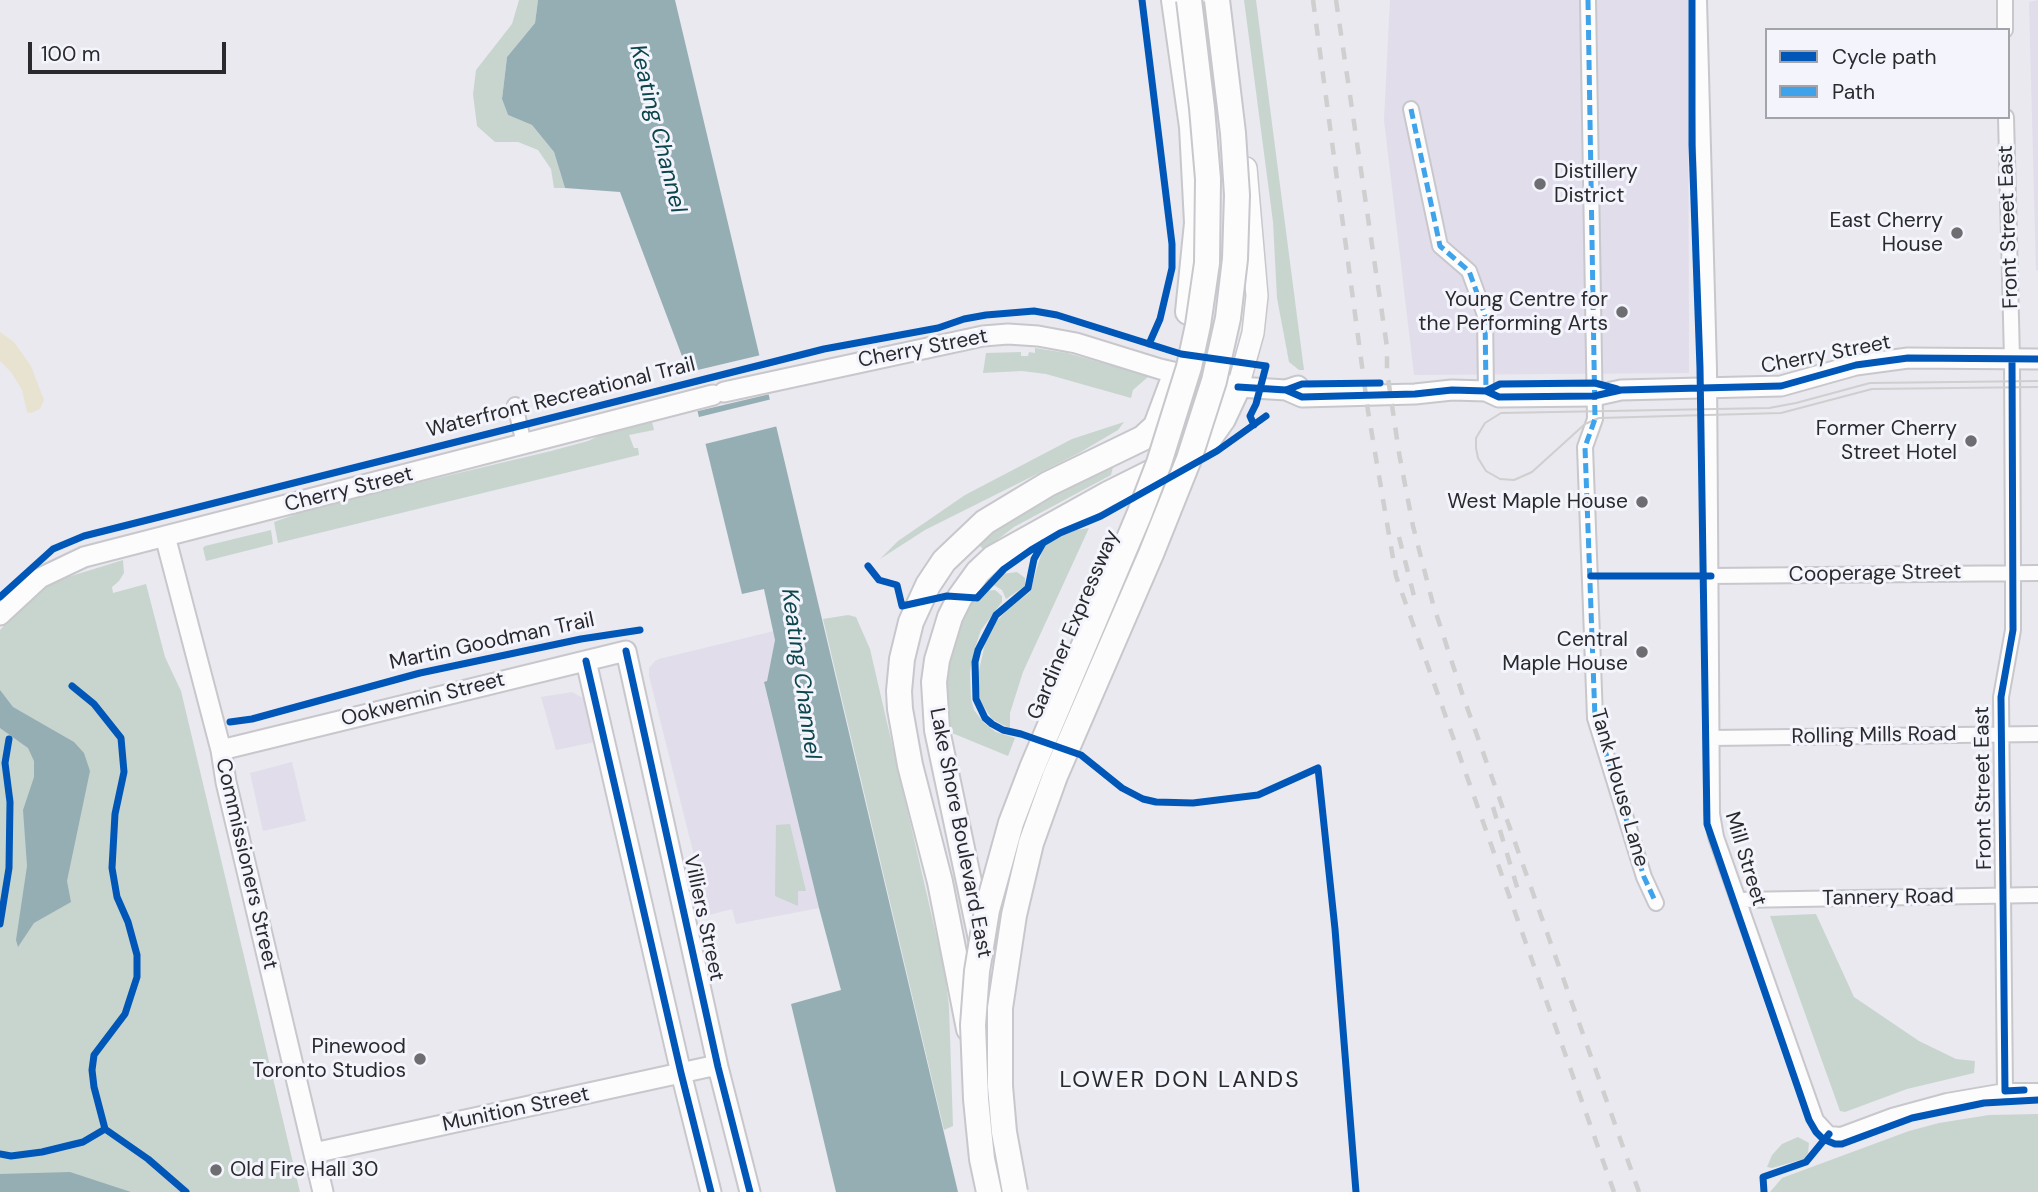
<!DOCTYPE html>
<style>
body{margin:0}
#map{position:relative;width:2038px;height:1192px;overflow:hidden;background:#e9e9ef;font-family:"DM Sans",sans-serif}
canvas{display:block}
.legend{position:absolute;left:1765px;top:28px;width:245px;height:91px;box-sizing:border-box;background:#f4f4fd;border:2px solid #a3a3aa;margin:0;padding:9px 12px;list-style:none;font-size:21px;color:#2a2a2e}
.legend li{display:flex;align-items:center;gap:14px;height:35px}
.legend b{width:35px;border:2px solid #a3a3aa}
.scale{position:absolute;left:28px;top:42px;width:198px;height:32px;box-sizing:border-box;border:4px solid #2a2a2e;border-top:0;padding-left:9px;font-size:21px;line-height:24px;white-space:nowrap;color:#2a2a2e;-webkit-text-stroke:5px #f4f4fd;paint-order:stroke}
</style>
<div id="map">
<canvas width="2038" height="1192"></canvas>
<ul class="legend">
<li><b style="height:9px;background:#0057b8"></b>Cycle path</li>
<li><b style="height:9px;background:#3ea3eb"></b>Path</li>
</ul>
<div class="scale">100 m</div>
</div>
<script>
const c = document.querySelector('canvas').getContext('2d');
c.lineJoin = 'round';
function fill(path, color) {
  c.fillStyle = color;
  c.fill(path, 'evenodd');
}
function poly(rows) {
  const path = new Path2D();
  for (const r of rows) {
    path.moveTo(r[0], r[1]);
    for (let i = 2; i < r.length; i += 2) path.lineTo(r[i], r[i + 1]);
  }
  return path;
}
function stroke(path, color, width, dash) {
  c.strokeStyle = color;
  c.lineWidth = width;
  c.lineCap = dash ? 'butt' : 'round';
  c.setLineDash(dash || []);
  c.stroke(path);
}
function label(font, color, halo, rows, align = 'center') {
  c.font = font + ' "DM Sans",sans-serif';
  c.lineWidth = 6;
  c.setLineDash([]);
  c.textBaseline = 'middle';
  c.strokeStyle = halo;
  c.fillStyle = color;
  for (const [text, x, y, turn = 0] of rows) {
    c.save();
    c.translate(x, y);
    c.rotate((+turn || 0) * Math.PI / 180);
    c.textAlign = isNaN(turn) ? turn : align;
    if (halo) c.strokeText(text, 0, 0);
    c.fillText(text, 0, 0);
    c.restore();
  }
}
fill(poly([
 [1390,0,1688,0,1689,373,1414,375,1384,120],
 [2038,0,2038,270,2036,271,2029,2],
 [774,631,775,640,767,681,764,683,819,908,736,924,732,909,709,915,649,676,649,668,655,661,659,659],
 [572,692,583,698,595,742,556,750,541,697],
 [292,762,306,821,263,831,250,773]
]), '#e1ddeb');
fill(poly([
 [519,0,538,0,535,23,507,57,502,99,508,115,532,125,554,152,565,188,554,188,551,169,538,150,518,142,495,142,477,126,473,94,476,70,512,24],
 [1244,0,1256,0,1304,370,1299,370,1289,362,1277,298,1273,222],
 [1035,348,1067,353,1149,376,1133,390,1131,398,1046,374,1022,371,983,373,986,353,1021,352,1021,356,1028,356,1029,352,1035,353],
 [652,422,654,430,629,435,634,448,638,448,639,455,278,543,274,522,316,507,551,451,588,441,607,432,611,433,613,431],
 [1124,422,1118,430,1079,453,925,530,880,559,898,541,965,495,1072,439],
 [1114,463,1111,475,1014,527,984,550,977,543,1016,514],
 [1089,528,1023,672,1010,713,1010,728,1001,724,992,719,980,701,978,675,986,639,996,622,1006,611,1030,592,1044,544,1076,530],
 [271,530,273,544,206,561,203,548,205,546],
 [123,560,124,573,119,581,112,587,113,593,146,584,165,657,181,691,300,1192,0,1192,0,630,42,585],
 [1017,572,1025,578,1025,586,1006,599,1002,590,992,584,1002,574],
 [995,590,1002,596,1002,602,981,630,974,651,970,672,971,699,974,710,984,723,996,732,1015,738,1008,756,952,733,949,728,944,682,950,646,970,601,976,602,985,591],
 [848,615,856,617,870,649,945,973,949,1007,953,1126,944,1130,823,619],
 [790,824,806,891,798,891,798,906,775,896,776,825],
 [1816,914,1854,997,1919,1041,1956,1059,1975,1061,1974,1073,1907,1089,1845,1112,1840,1111,1770,916],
 [2038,1114,2038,1192,1770,1192,1782,1178,1909,1131,1939,1123,1989,1115],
 [1798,1137,1809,1143,1808,1153,1804,1159,1772,1168,1767,1167,1772,1155,1782,1144]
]), '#c8d5ce');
fill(poly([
 [0,332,14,342,31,366,44,400,40,409,31,413,27,412,22,390,11,372,0,361]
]), '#e8e3d1');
fill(poly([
 [538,0,675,0,958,1192,836,1192,791,1004,841,990,819,908,764,682,767,681,775,640,764,589,742,594,688,372,620,192,565,188,554,152,532,125,508,115,502,99,507,57,535,23],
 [0,690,13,707,74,742,84,753,90,771,67,881,71,902,34,923,18,947,16,940,27,866,23,810,34,777,34,761,28,748,0,728],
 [70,1172,131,1192,0,1192,0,1174]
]), '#95aeb4');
fill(poly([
 [761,355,770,394,694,412,685,373],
 [772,399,778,426,701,445,695,418]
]), '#e9e9ef');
const street = poly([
 [1588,0,1595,419,1585,447,1595,718,1644,877,1656,903],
 [1699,0,1709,369,1712,814,1716,837,1816,1120,1829,1134,1841,1135,1892,1116,1947,1101,2005,1091,2038,1091],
 [2005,0,2005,30],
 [1411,109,1440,246,1469,271,1485,315,1486,391],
 [515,405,524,444],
 [1711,576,2038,573],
 [1711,738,2038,734],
 [1738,900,2038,895],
 [2005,1091,2001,697,2013,630,2013,574,2012,359,2006,117]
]);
const secondary = poly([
 [1286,390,1302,397,1415,394,1452,390,1486,391,1499,397,1594,396,1621,390,1781,386,1856,365,1908,358,2038,359],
 [724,392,983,336,1008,334,1038,336,1076,343,1160,369,1238,387,1286,390,1298,386],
 [165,536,221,750,226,782,323,1192],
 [0,615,40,578,84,557,713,395],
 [586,661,681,1073,711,1192],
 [221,750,626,651,718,1067,750,1192],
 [314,1153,708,1067,718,1067]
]);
const primary = poly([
 [1238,387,1253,333,1257,296,1246,168]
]);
const highway = poly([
 [1174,0,1192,127,1197,223,1188,312],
 [996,1022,980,934,937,730,934,682,937,660,950,617,960,597,978,572,993,558,1108,494,1204,446,1223,419,1238,387],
 [969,1029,940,882,910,765,900,709,899,691,902,659,911,622,928,585,944,561,985,522,1048,484,1143,438,1156,426,1175,375]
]);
stroke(street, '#c7c7cc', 18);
stroke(secondary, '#c7c7cc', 23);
stroke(primary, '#c7c7cc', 24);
stroke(highway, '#c7c7cc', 28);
stroke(street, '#fcfcfd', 14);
stroke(secondary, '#fcfcfd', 19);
stroke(primary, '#fcfcfd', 21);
stroke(highway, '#fcfcfd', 24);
stroke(poly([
 [2038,381,1870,383,1796,403,1769,408,1501,413,1485,423,1476,438,1476,448,1478,458,1486,471,1500,479,1514,480,1532,472,1585,424,1599,418,1781,413,1872,389,2038,387]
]), '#cfcfd0', 2);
stroke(poly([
 [1313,0,1368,411,1396,576,1614,1192],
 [1336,0,1387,347,1387,371,1399,453,1413,526,1433,604,1462,693,1639,1192],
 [1399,537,1416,604],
 [1493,807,1520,897]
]), '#cfcfd0', 4.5, [12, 12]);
const highwayBridge = poly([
 [989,1192,982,1159,976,1099,973,1025,977,971,987,910,1011,823,1032,768,1139,515,1159,463,1189,367,1198,325,1207,263,1208,179,1202,108,1189,0],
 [1015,1192,1004,1132,1000,1086,1000,1008,1014,915,1031,843,1055,776,1151,554,1189,459,1214,381,1228,318,1235,259,1237,195,1233,133,1217,0]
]);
stroke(highwayBridge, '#c7c7cc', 28, []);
stroke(highwayBridge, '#fcfcfd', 24);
stroke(poly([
 [1588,0,1595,419,1585,447,1595,718,1644,877,1656,903],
 [1411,109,1440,246,1469,271,1485,315,1486,391]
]), '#3ea3eb', 5, [10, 5]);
stroke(poly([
 [1142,0,1172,244,1172,268,1160,319,1149,344],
 [1692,0,1692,145,1700,368,1707,824,1809,1120,1816,1132,1823,1139,1835,1144,1842,1144,1912,1118,1984,1103,2038,1100],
 [2012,359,2013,630,2001,697,2005,1091,2024,1090],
 [1238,387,1286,390,1302,384,1380,383],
 [1286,390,1302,397,1415,394,1452,390,1486,391,1499,397,1594,396,1621,390,1781,386,1856,365,1908,358,2038,359],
 [1486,391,1500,384,1595,383,1617,389],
 [1043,543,1034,559,1028,588,996,615,978,650,975,662,976,699,985,718,992,724,1003,730,1021,734,1081,755,1122,788,1143,799,1156,802,1193,803,1258,795,1318,768,1335,929,1356,1192],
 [868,566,879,580,897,585,902,606,947,596,977,598,1004,569,1031,550,1060,533,1101,516,1217,451,1266,416],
 [1591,576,1711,576],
 [0,597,53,549,84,536,824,349,938,328,964,319,986,315,1034,311,1057,315,1181,354,1266,366,1256,404,1250,416,1254,425],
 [626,651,718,1067,750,1192],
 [586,661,681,1073,711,1192],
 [72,686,94,704,121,738,124,772,115,814,112,868,117,897,128,922,137,955,137,977,125,1014,94,1055,92,1070,94,1087,105,1129,148,1159,186,1192],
 [230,722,252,719,420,673,581,639,640,630],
 [0,924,9,868,10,802,5,763,9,739],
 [0,1154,11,1156,42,1152,83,1142,105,1129],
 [1764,1192,1763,1177,1806,1162,1829,1134]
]), '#0057b8', 7);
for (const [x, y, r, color] of [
 [1540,184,7,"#6d6d72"],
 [1957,233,7,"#6d6d72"],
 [1622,312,7,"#6d6d72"],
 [1971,441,7,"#6d6d72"],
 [1642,502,7,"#6d6d72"],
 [1642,652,7,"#6d6d72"],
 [420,1059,7,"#6d6d72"],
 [216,1170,7,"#6d6d72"]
]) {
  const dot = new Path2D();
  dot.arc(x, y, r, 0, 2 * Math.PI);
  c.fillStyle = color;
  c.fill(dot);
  stroke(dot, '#f4f4fd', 2.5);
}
label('21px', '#2a2a2e', '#f4f4fd', [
 ["Distillery",1554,172,"left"],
 ["District",1554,196,"left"],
 ["East Cherry",1943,221],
 ["House",1943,245],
 ["Young Centre for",1608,300],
 ["the Performing Arts",1608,324],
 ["Former Cherry",1957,429],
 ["Street Hotel",1957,453],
 ["West Maple House",1628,502],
 ["Central",1628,640],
 ["Maple House",1628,664],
 ["Pinewood",406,1047],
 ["Toronto Studios",406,1071],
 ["Old Fire Hall 30",230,1170,"left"]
], 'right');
label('21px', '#2a2a2e', '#f4f4fd', [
 ["Front Street East",2009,227,-92],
 ["Cherry Street",923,349,-11],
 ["Cherry Street",1826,355,-11],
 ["Waterfront Recreational Trail",561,398,-14],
 ["Cherry Street",349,490,-14],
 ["Cooperage Street",1875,574,-1],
 ["Gardiner Expressway",1074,625,-67],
 ["Martin Goodman Trail",492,642,-12],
 ["Ookwemin Street",423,700,-14],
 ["Rolling Mills Road",1874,736,-1],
 ["Tank House Lane",1619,788,74],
 ["Front Street East",1984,788,-91],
 ["Lake Shore Boulevard East",960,833,79],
 ["Mill Street",1745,859,73],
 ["Commissioners Street",246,864,77],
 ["Tannery Road",1888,898,-1],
 ["Villiers Street",703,918,78],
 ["Munition Street",516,1110,-12]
]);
label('italic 23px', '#0c454c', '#f4f4fd', [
 ["Keating Channel",657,129,76],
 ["Keating Channel",800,674,82]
]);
c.letterSpacing = '2px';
label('23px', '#2a2a2e', '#f4f4fd', [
 ["LOWER DON LANDS",1180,1081]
]);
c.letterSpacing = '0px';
</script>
